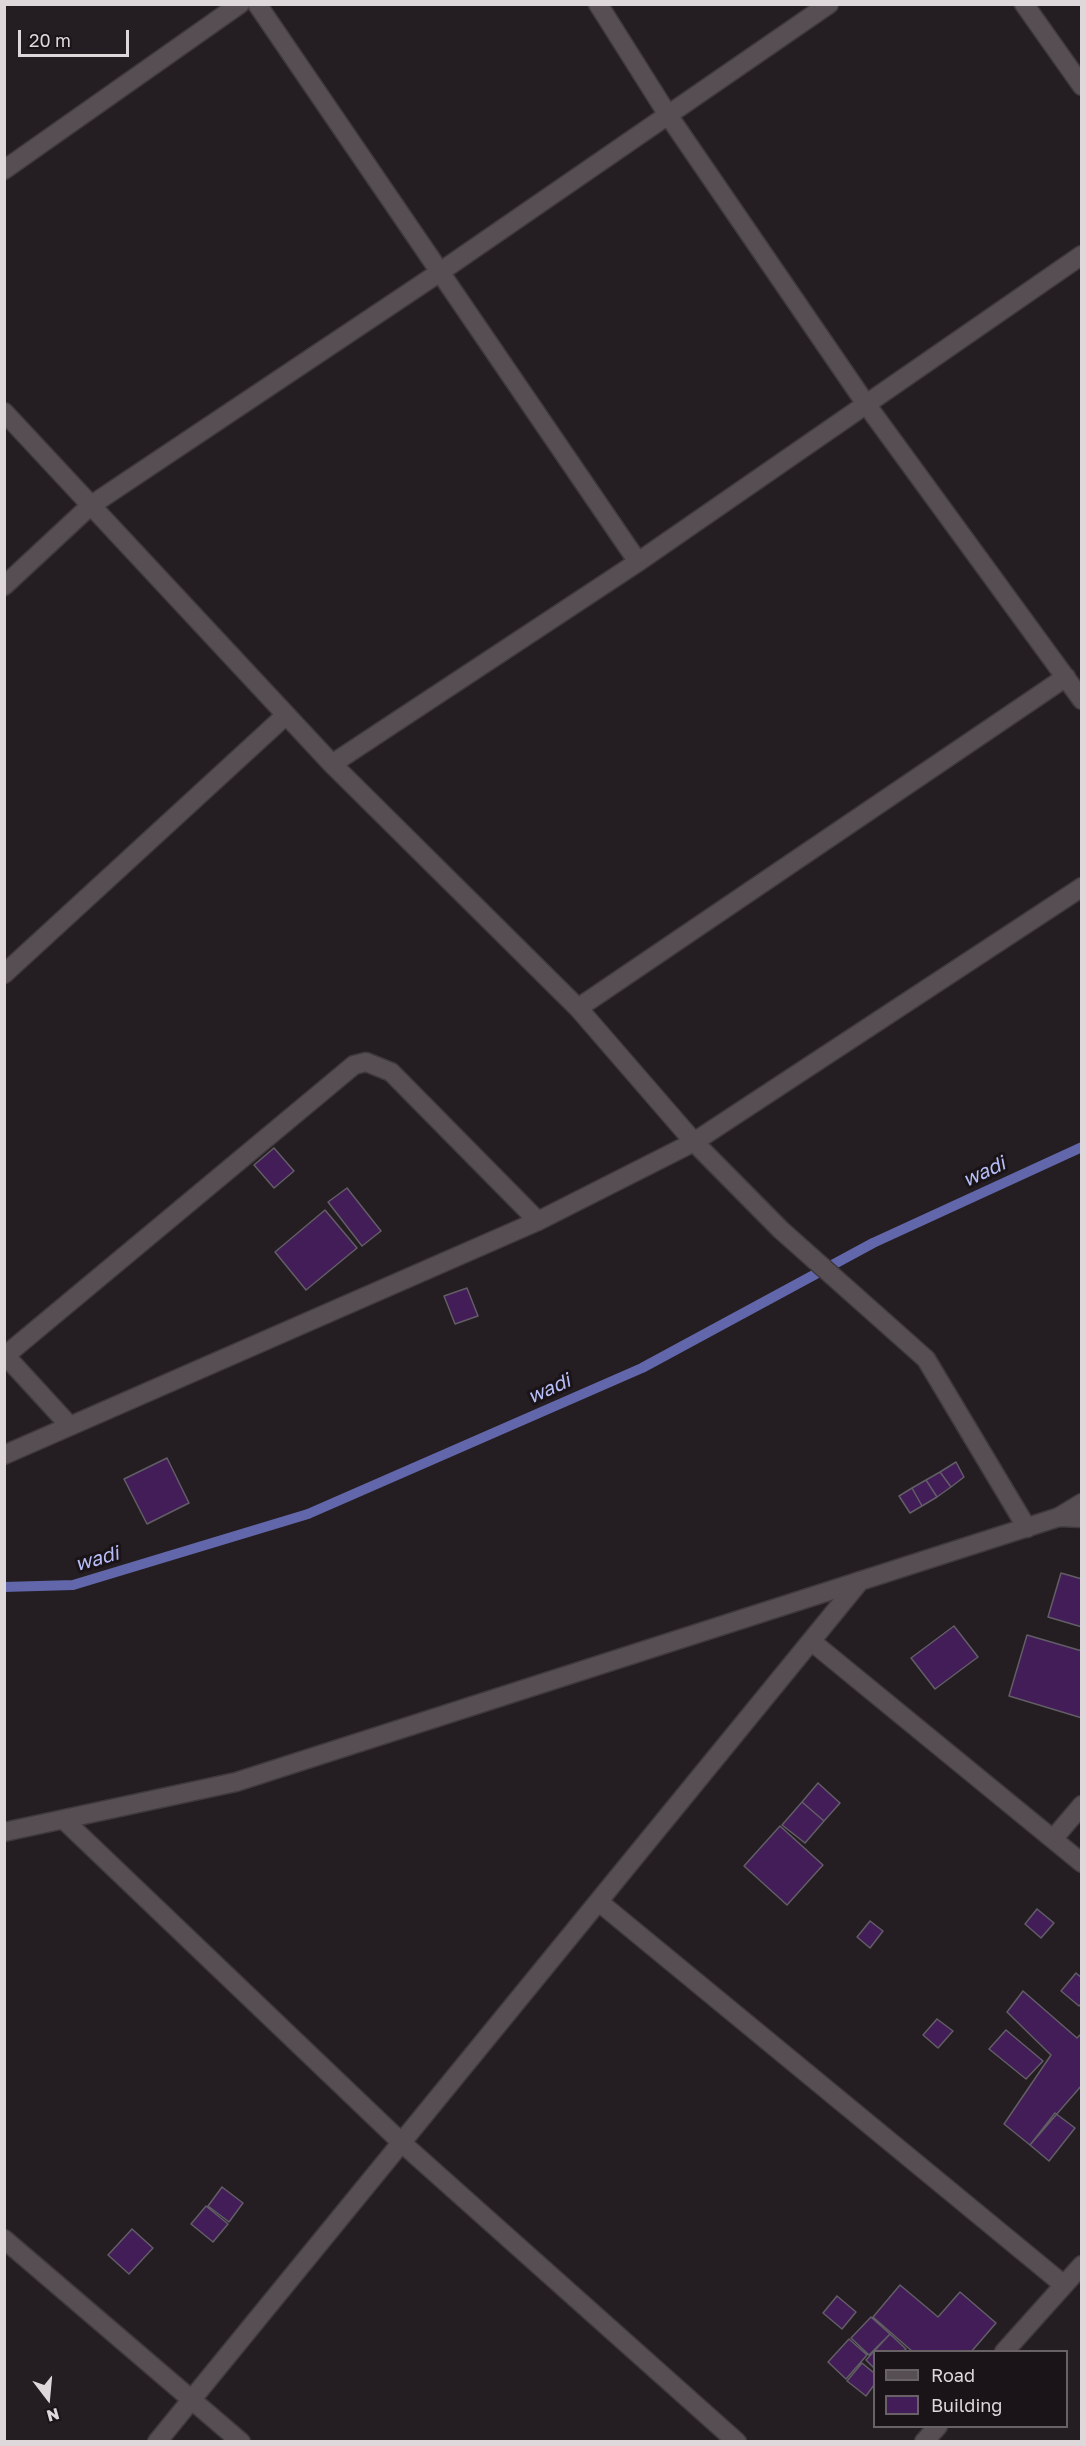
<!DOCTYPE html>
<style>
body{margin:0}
#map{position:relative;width:1086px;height:2446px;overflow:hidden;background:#241d21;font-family:"Golos Text",sans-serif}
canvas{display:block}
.frame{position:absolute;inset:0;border:6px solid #ded8db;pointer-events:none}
.legend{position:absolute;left:873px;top:2350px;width:195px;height:78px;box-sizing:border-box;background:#1a1418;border:2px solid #686266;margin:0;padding:8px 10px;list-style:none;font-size:18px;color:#ded8db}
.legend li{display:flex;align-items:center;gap:12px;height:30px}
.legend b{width:30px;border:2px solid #686266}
.north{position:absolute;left:18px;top:2368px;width:60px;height:60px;-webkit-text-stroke:4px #1a1418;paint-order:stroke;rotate:164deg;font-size:16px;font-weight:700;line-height:24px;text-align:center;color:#ded8db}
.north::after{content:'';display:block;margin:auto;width:21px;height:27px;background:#ded8db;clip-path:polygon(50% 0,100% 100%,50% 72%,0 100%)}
.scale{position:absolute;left:18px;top:30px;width:111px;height:27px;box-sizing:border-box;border:3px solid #ded8db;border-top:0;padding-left:8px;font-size:18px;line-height:21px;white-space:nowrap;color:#ded8db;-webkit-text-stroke:4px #1a1418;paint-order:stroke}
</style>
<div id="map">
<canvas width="1086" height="2446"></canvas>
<div class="frame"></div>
<ul class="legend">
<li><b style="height:8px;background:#564e53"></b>Road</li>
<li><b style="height:16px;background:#421d58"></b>Building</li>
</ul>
<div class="north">N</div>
<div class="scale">20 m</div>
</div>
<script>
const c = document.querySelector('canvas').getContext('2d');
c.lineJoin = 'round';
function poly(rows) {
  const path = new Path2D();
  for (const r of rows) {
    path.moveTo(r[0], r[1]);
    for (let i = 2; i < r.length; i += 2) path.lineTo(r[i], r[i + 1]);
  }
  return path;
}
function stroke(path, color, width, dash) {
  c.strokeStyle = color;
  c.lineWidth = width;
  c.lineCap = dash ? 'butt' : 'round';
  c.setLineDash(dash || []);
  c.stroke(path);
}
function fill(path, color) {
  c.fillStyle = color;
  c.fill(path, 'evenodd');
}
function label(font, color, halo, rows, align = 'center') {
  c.font = font + ' "Golos Text",sans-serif';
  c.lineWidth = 6;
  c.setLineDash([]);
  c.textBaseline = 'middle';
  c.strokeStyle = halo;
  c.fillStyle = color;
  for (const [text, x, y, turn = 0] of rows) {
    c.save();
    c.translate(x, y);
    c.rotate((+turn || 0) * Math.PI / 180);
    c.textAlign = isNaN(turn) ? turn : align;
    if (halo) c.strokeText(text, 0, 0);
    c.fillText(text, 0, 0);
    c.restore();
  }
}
stroke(poly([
 [4,1587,73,1585,308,1514,642,1368,873,1243,1082,1147]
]), '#6267ab', 10);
const building = poly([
 [274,1148,294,1171,274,1188,254,1165,274,1148],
 [347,1188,381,1231,362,1246,328,1202,347,1188],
 [325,1210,357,1248,306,1290,275,1252,325,1210],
 [467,1288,478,1316,455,1324,444,1296,467,1288],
 [167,1458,189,1503,147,1524,124,1479,167,1458],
 [956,1462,964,1477,951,1487,940,1472,956,1462],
 [940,1472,951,1487,937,1497,926,1480,940,1472],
 [926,1480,937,1497,922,1506,912,1488,926,1480],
 [912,1488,922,1506,910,1513,899,1496,912,1488],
 [1061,1573,1082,1579,1082,1627,1048,1617,1061,1573],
 [954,1626,978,1657,935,1689,911,1658,954,1626],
 [1027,1635,1082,1651,1082,1718,1009,1696,1027,1635],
 [818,1783,840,1803,824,1821,802,1802,818,1783],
 [802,1802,824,1821,805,1843,782,1825,802,1802],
 [780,1826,823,1865,787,1905,744,1866,780,1826],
 [1037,1909,1054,1923,1041,1938,1025,1924,1037,1909],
 [870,1921,883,1931,870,1948,857,1937,870,1921],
 [1076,1973,1082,1978,1082,2003,1079,2006,1061,1991,1076,1973],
 [1023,1991,1077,2038,1082,2033,1082,2085,1030,2145,1004,2124,1051,2055,1007,2012,1023,1991],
 [937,2019,953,2031,938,2048,923,2035,937,2019],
 [1006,2030,1043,2061,1026,2079,989,2049,1006,2030],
 [1055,2113,1075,2128,1049,2161,1030,2145,1055,2113],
 [222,2187,243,2203,229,2222,208,2206,222,2187],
 [206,2206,228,2224,213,2242,191,2224,206,2206],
 [132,2229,153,2248,129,2274,108,2255,132,2229],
 [900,2285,938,2317,960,2292,996,2323,971,2352,913,2352,873,2317,900,2285],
 [837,2296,856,2312,842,2329,823,2313,837,2296],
 [871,2317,890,2334,869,2355,851,2338,871,2317],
 [890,2334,906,2349,903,2352,874,2352,874,2368,866,2360,890,2334],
 [849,2339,867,2355,846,2379,828,2362,849,2339],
 [862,2363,874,2373,874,2385,866,2396,847,2381,862,2363]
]);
fill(building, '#421d58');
stroke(building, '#625e66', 1.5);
const street = poly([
 [257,4,638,562],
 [598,4,668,115,866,404,1082,700],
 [1024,4,1082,86],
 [4,170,240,4],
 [4,412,332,764,578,1008,694,1142,781,1230,926,1359,1027,1528],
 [4,586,90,506,440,272,829,4],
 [332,764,638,562,1082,255],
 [4,974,286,715],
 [578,1008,1066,677],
 [4,1354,69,1425],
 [6,1355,354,1065,366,1062,391,1072,538,1221],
 [4,1455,538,1221,694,1142,1082,887],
 [1059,1517,1082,1503],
 [811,1641,1082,1863],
 [64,1820,402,2143,737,2442],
 [1053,1839,1082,1805],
 [599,1902,1064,2285],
 [4,2239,241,2442],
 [1004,2352,1082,2265],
 [157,2442,860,1581],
 [924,2442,938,2426]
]);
const secondary = poly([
 [4,1832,236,1782,1059,1517,1082,1518]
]);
stroke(street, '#3f393d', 21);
stroke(secondary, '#3f393d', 21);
stroke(street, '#564e53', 18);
stroke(secondary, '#564e53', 18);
label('italic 20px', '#b6bdf7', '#1a1418', [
 ["wadi",984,1172,-25],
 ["wadi",549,1389,-24],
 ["wadi",97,1559,-16]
]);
</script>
